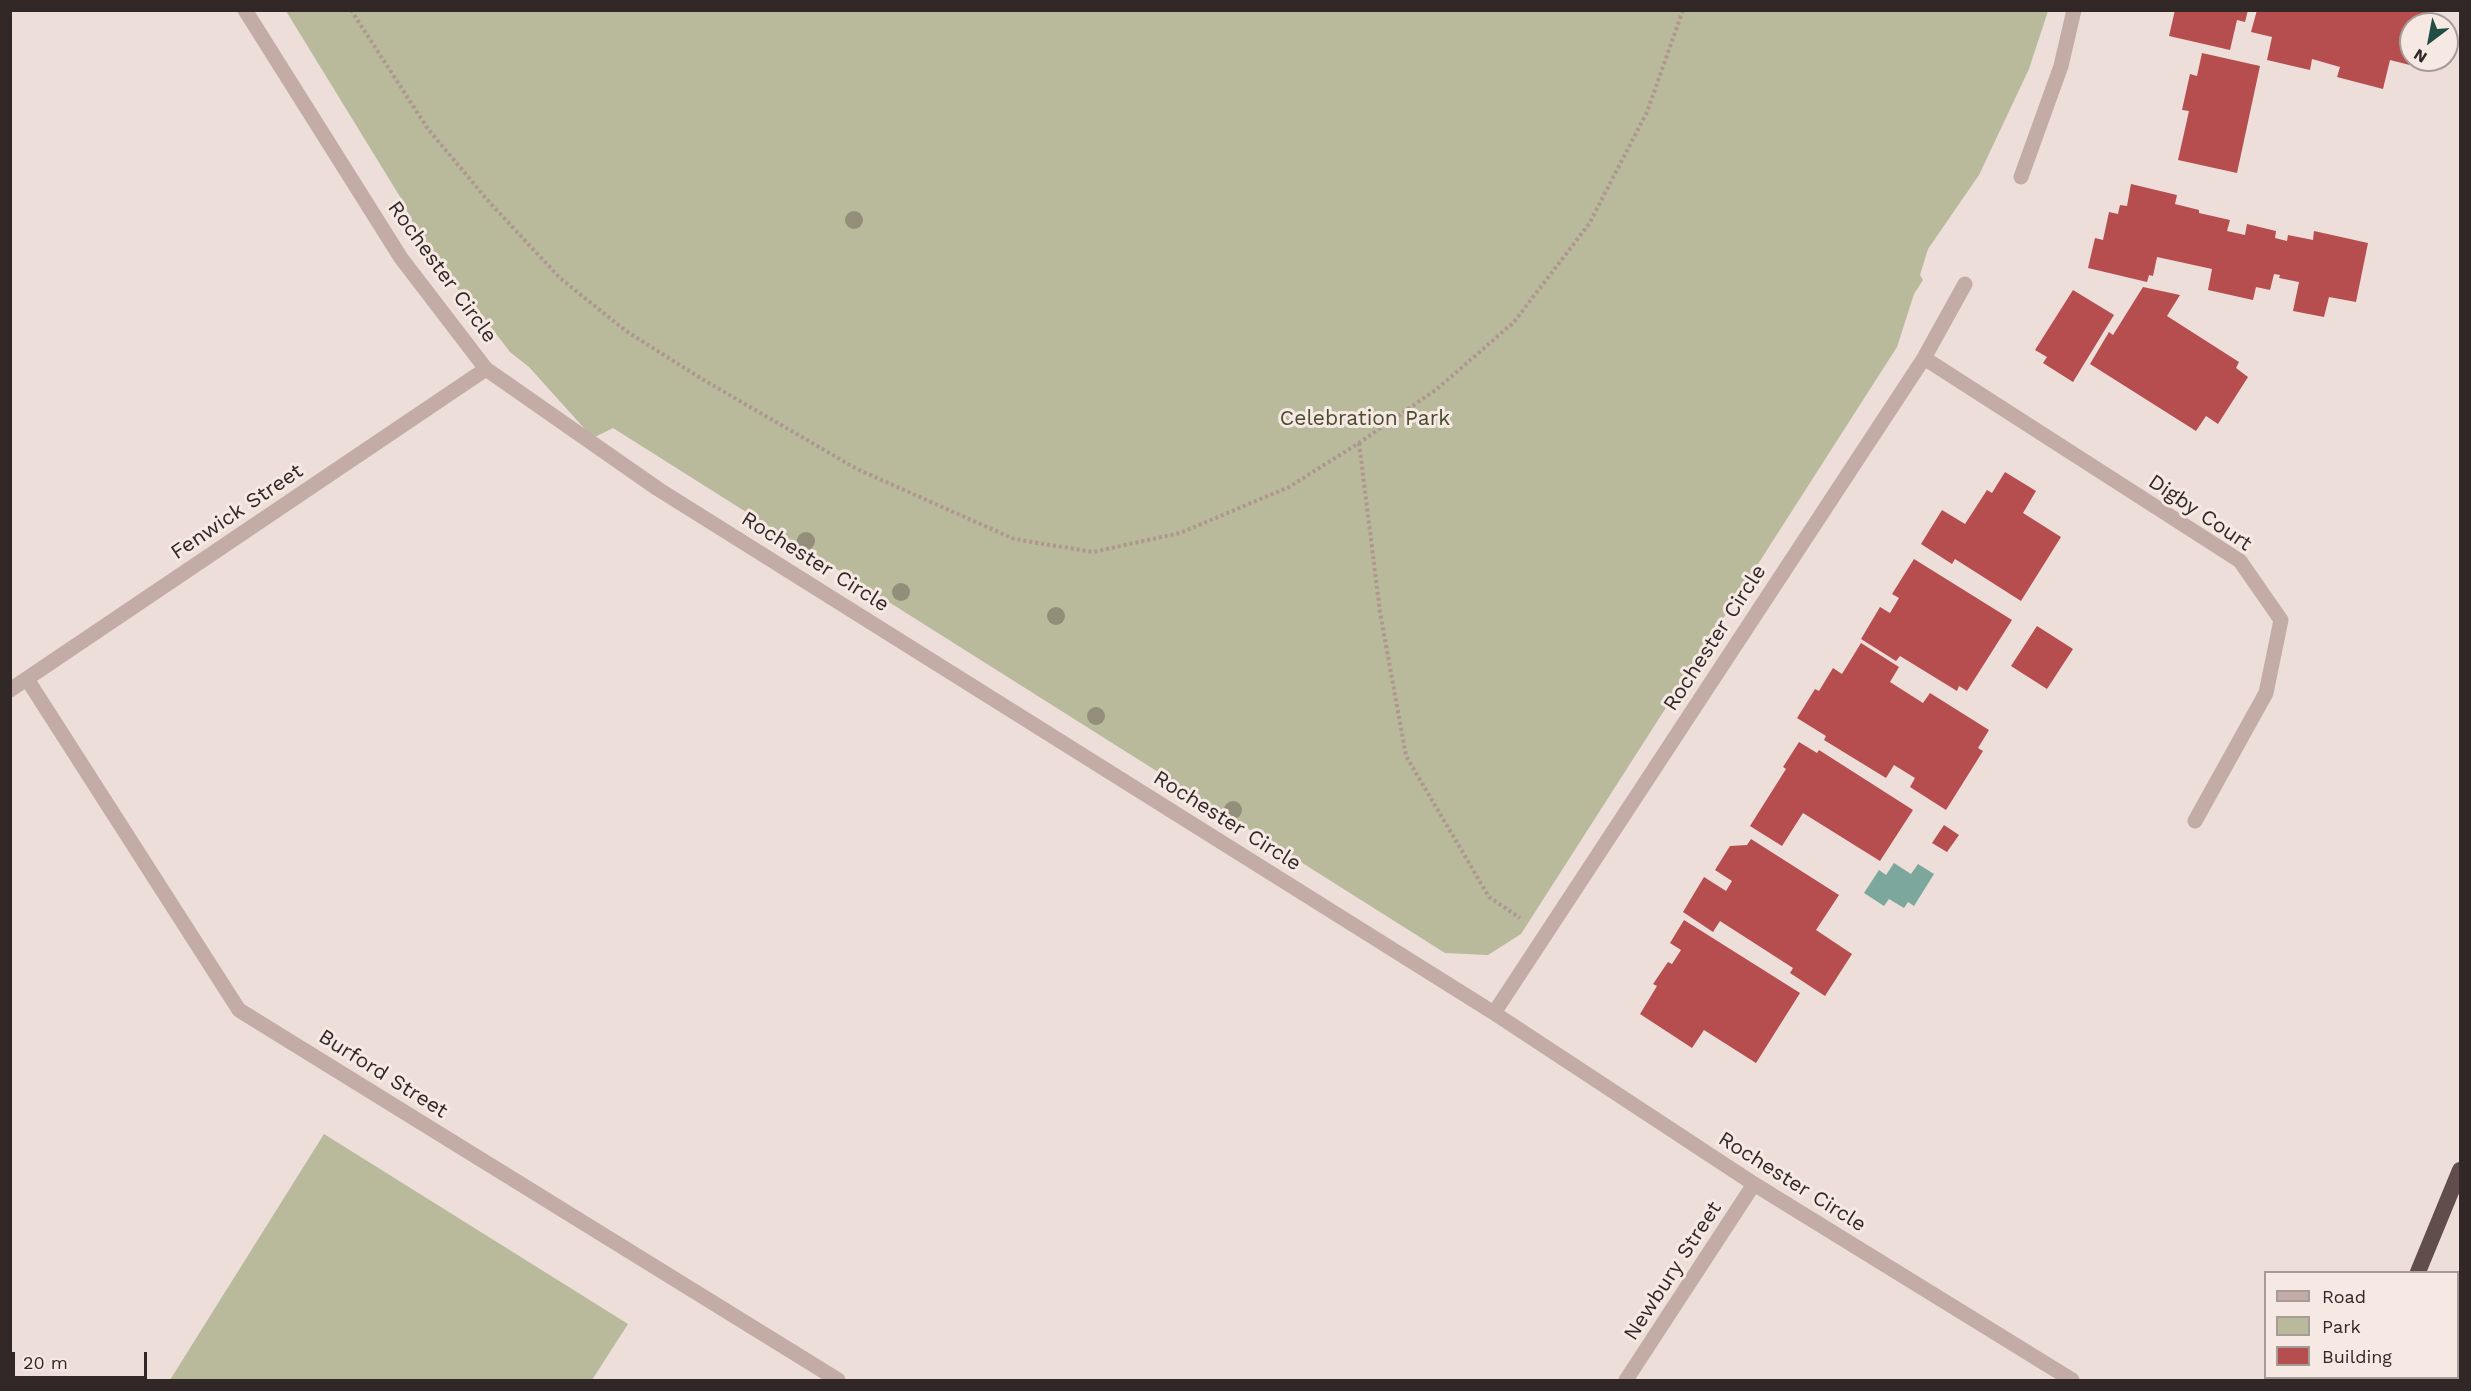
<!DOCTYPE html>
<style>
body{margin:0}
#map{position:relative;width:2471px;height:1391px;overflow:hidden;background:#edded9;font-family:"Work Sans",sans-serif}
canvas{display:block}
.frame{position:absolute;inset:0;border:12px solid #312726;pointer-events:none}
.legend{position:absolute;left:2264px;top:1271px;width:195px;height:108px;box-sizing:border-box;background:#f6e9e4;border:2px solid #a79b98;margin:0;padding:8px 10px;list-style:none;font-size:18px;color:#312726}
.legend li{display:flex;align-items:center;gap:12px;height:30px}
.legend b{width:30px;border:2px solid #a79b98}
.north{position:absolute;left:2399px;top:12px;width:60px;height:60px;box-sizing:border-box;background:#f6e9e4;border:2px solid #a79b98;border-radius:50%;rotate:212deg;font-size:16px;font-weight:700;line-height:24px;text-align:center;color:#312726}
.north::after{content:'';display:block;margin:auto;width:21px;height:27px;background:#214d45;clip-path:polygon(50% 0,100% 100%,50% 72%,0 100%)}
.scale{position:absolute;left:12px;top:1352px;width:135px;height:27px;box-sizing:border-box;border:3px solid #312726;border-top:0;padding-left:8px;font-size:18px;line-height:21px;white-space:nowrap;color:#312726;-webkit-text-stroke:4px #f6e9e4;paint-order:stroke}
</style>
<div id="map">
<canvas width="2471" height="1391"></canvas>
<div class="frame"></div>
<ul class="legend">
<li><b style="height:8px;background:#c3aca6"></b>Road</li>
<li><b style="height:16px;background:#b8ba9b"></b>Park</li>
<li><b style="height:16px;background:#b64d4f"></b>Building</li>
</ul>
<div class="north">N</div>
<div class="scale">20 m</div>
</div>
<script>
const c = document.querySelector('canvas').getContext('2d');
c.lineJoin = 'round';
function fill(path, color) {
  c.fillStyle = color;
  c.fill(path, 'evenodd');
}
function poly(rows) {
  const path = new Path2D();
  for (const r of rows) {
    path.moveTo(r[0], r[1]);
    for (let i = 2; i < r.length; i += 2) path.lineTo(r[i], r[i + 1]);
  }
  return path;
}
function stroke(path, color, width, dash) {
  c.strokeStyle = color;
  c.lineWidth = width;
  c.lineCap = dash ? 'butt' : 'round';
  c.setLineDash(dash || []);
  c.stroke(path);
}
function label(font, color, halo, rows, align = 'center') {
  c.font = font + ' "Work Sans",sans-serif';
  c.lineWidth = 6;
  c.setLineDash([]);
  c.textBaseline = 'middle';
  c.strokeStyle = halo;
  c.fillStyle = color;
  for (const [text, x, y, turn = 0] of rows) {
    c.save();
    c.translate(x, y);
    c.rotate((+turn || 0) * Math.PI / 180);
    c.textAlign = isNaN(turn) ? turn : align;
    if (halo) c.strokeText(text, 0, 0);
    c.fillText(text, 0, 0);
    c.restore();
  }
}
fill(poly([
 [286,11,2048,11,2029,69,1979,175,1928,249,1920,275,1923,280,1914,294,1897,347,1521,934,1488,955,1445,953,613,428,593,438,529,367,510,352,480,313,429,258,402,200],
 [324,1134,628,1324,592,1380,170,1380]
]), '#b8ba9b');
fill(poly([
 [1894,863,1911,874,1918,864,1934,874,1914,906,1908,902,1904,908,1889,899,1884,906,1864,893,1879,870,1886,875]
]), '#7ba79d');
fill(poly([
 [2175,10,2248,10,2245,22,2237,20,2230,50,2169,36],
 [2257,10,2430,10,2427,24,2411,24,2410,65,2390,60,2383,89,2337,77,2340,67,2312,59,2310,70,2267,60,2272,37,2251,32],
 [2202,53,2260,66,2237,173,2178,160,2189,111,2182,110,2190,74,2197,76],
 [2131,184,2177,195,2175,204,2199,210,2199,213,2230,220,2227,231,2245,235,2247,224,2276,231,2275,238,2287,241,2288,235,2313,240,2314,231,2368,243,2356,302,2329,297,2324,317,2293,311,2299,282,2279,278,2280,275,2274,274,2270,290,2256,287,2253,300,2208,290,2212,269,2157,257,2153,276,2149,275,2147,282,2088,268,2095,238,2103,240,2109,212,2118,214,2120,205,2127,206],
 [2143,287,2180,295,2167,316,2239,362,2236,368,2248,377,2218,424,2206,416,2196,431,2090,364,2109,332,2113,335],
 [2073,290,2114,315,2073,382,2043,363,2047,357,2035,350],
 [2005,472,2036,491,2023,513,2061,537,2021,601,1955,559,1952,564,1921,544,1942,510,1965,524,1987,490,1992,493],
 [1914,559,2012,620,1967,691,1959,686,1957,691,1900,656,1896,661,1861,639,1880,607,1890,613,1899,598,1892,594],
 [2037,626,2073,649,2047,689,2011,666],
 [1861,643,1899,667,1890,682,1923,703,1930,693,1989,730,1978,748,1983,751,1946,810,1910,787,1915,778,1894,765,1886,778,1824,740,1826,736,1797,718,1815,689,1819,691,1833,668,1842,674],
 [1799,742,1817,753,1819,750,1913,810,1880,861,1803,813,1782,846,1750,826,1786,769,1783,767],
 [1944,825,1959,835,1947,852,1932,843],
 [1751,839,1839,895,1816,930,1852,954,1825,996,1790,973,1793,968,1720,921,1713,932,1683,912,1704,877,1726,891,1732,881,1715,870,1730,846,1747,845],
 [1684,920,1800,993,1756,1063,1704,1030,1692,1048,1640,1014,1657,986,1653,984,1668,962,1672,964,1681,950,1670,943]
]), '#b64d4f');
stroke(poly([
 [351,10,428,129,490,203,560,278,626,331,702,379,857,469,1014,539,1093,552,1180,533,1289,487,1359,443,1437,389,1514,322,1589,224,1647,112,1683,10],
 [1359,443,1380,612,1406,756,1489,897,1520,918]
]), '#af9691', 4, [3, 3]);
stroke(poly([
 [245,10,401,258,486,369,658,489,1494,1013,1754,1184,2072,1380],
 [2021,177,2061,66,2074,10],
 [1924,358,2240,561,2281,620,2266,693,2195,821],
 [27,679,239,1010,838,1380],
 [10,690,486,369],
 [1494,1013,1924,358,1965,284],
 [1626,1380,1754,1184]
]), '#c3aca6', 15);
stroke(poly([
 [2418,1272,2460,1170],
 [2369,1380,2371,1378]
]), '#614d4c', 16);
c.fillStyle = '#928e7a';
for (const [x, y] of [
 [854,220],
 [806,541],
 [901,592],
 [1056,616],
 [1096,716],
 [1233,810]
]) {
  c.beginPath();
  c.arc(x, y, 9, 0, 2 * Math.PI);
  c.fill();
}
label('21px', '#312726', '#f6e9e4', [
 ["Rochester Circle",442,272,54],
 ["Fenwick Street",237,512,-34],
 ["Digby Court",2200,513,34],
 ["Rochester Circle",815,562,32],
 ["Rochester Circle",1715,638,-57],
 ["Rochester Circle",1227,821,32],
 ["Burford Street",383,1074,32],
 ["Rochester Circle",1792,1182,32],
 ["Newbury Street",1673,1271,-57]
]);
label('21px', '#484c2d', '#f6e9e4', [
 ["Celebration Park",1365,419]
]);
</script>
